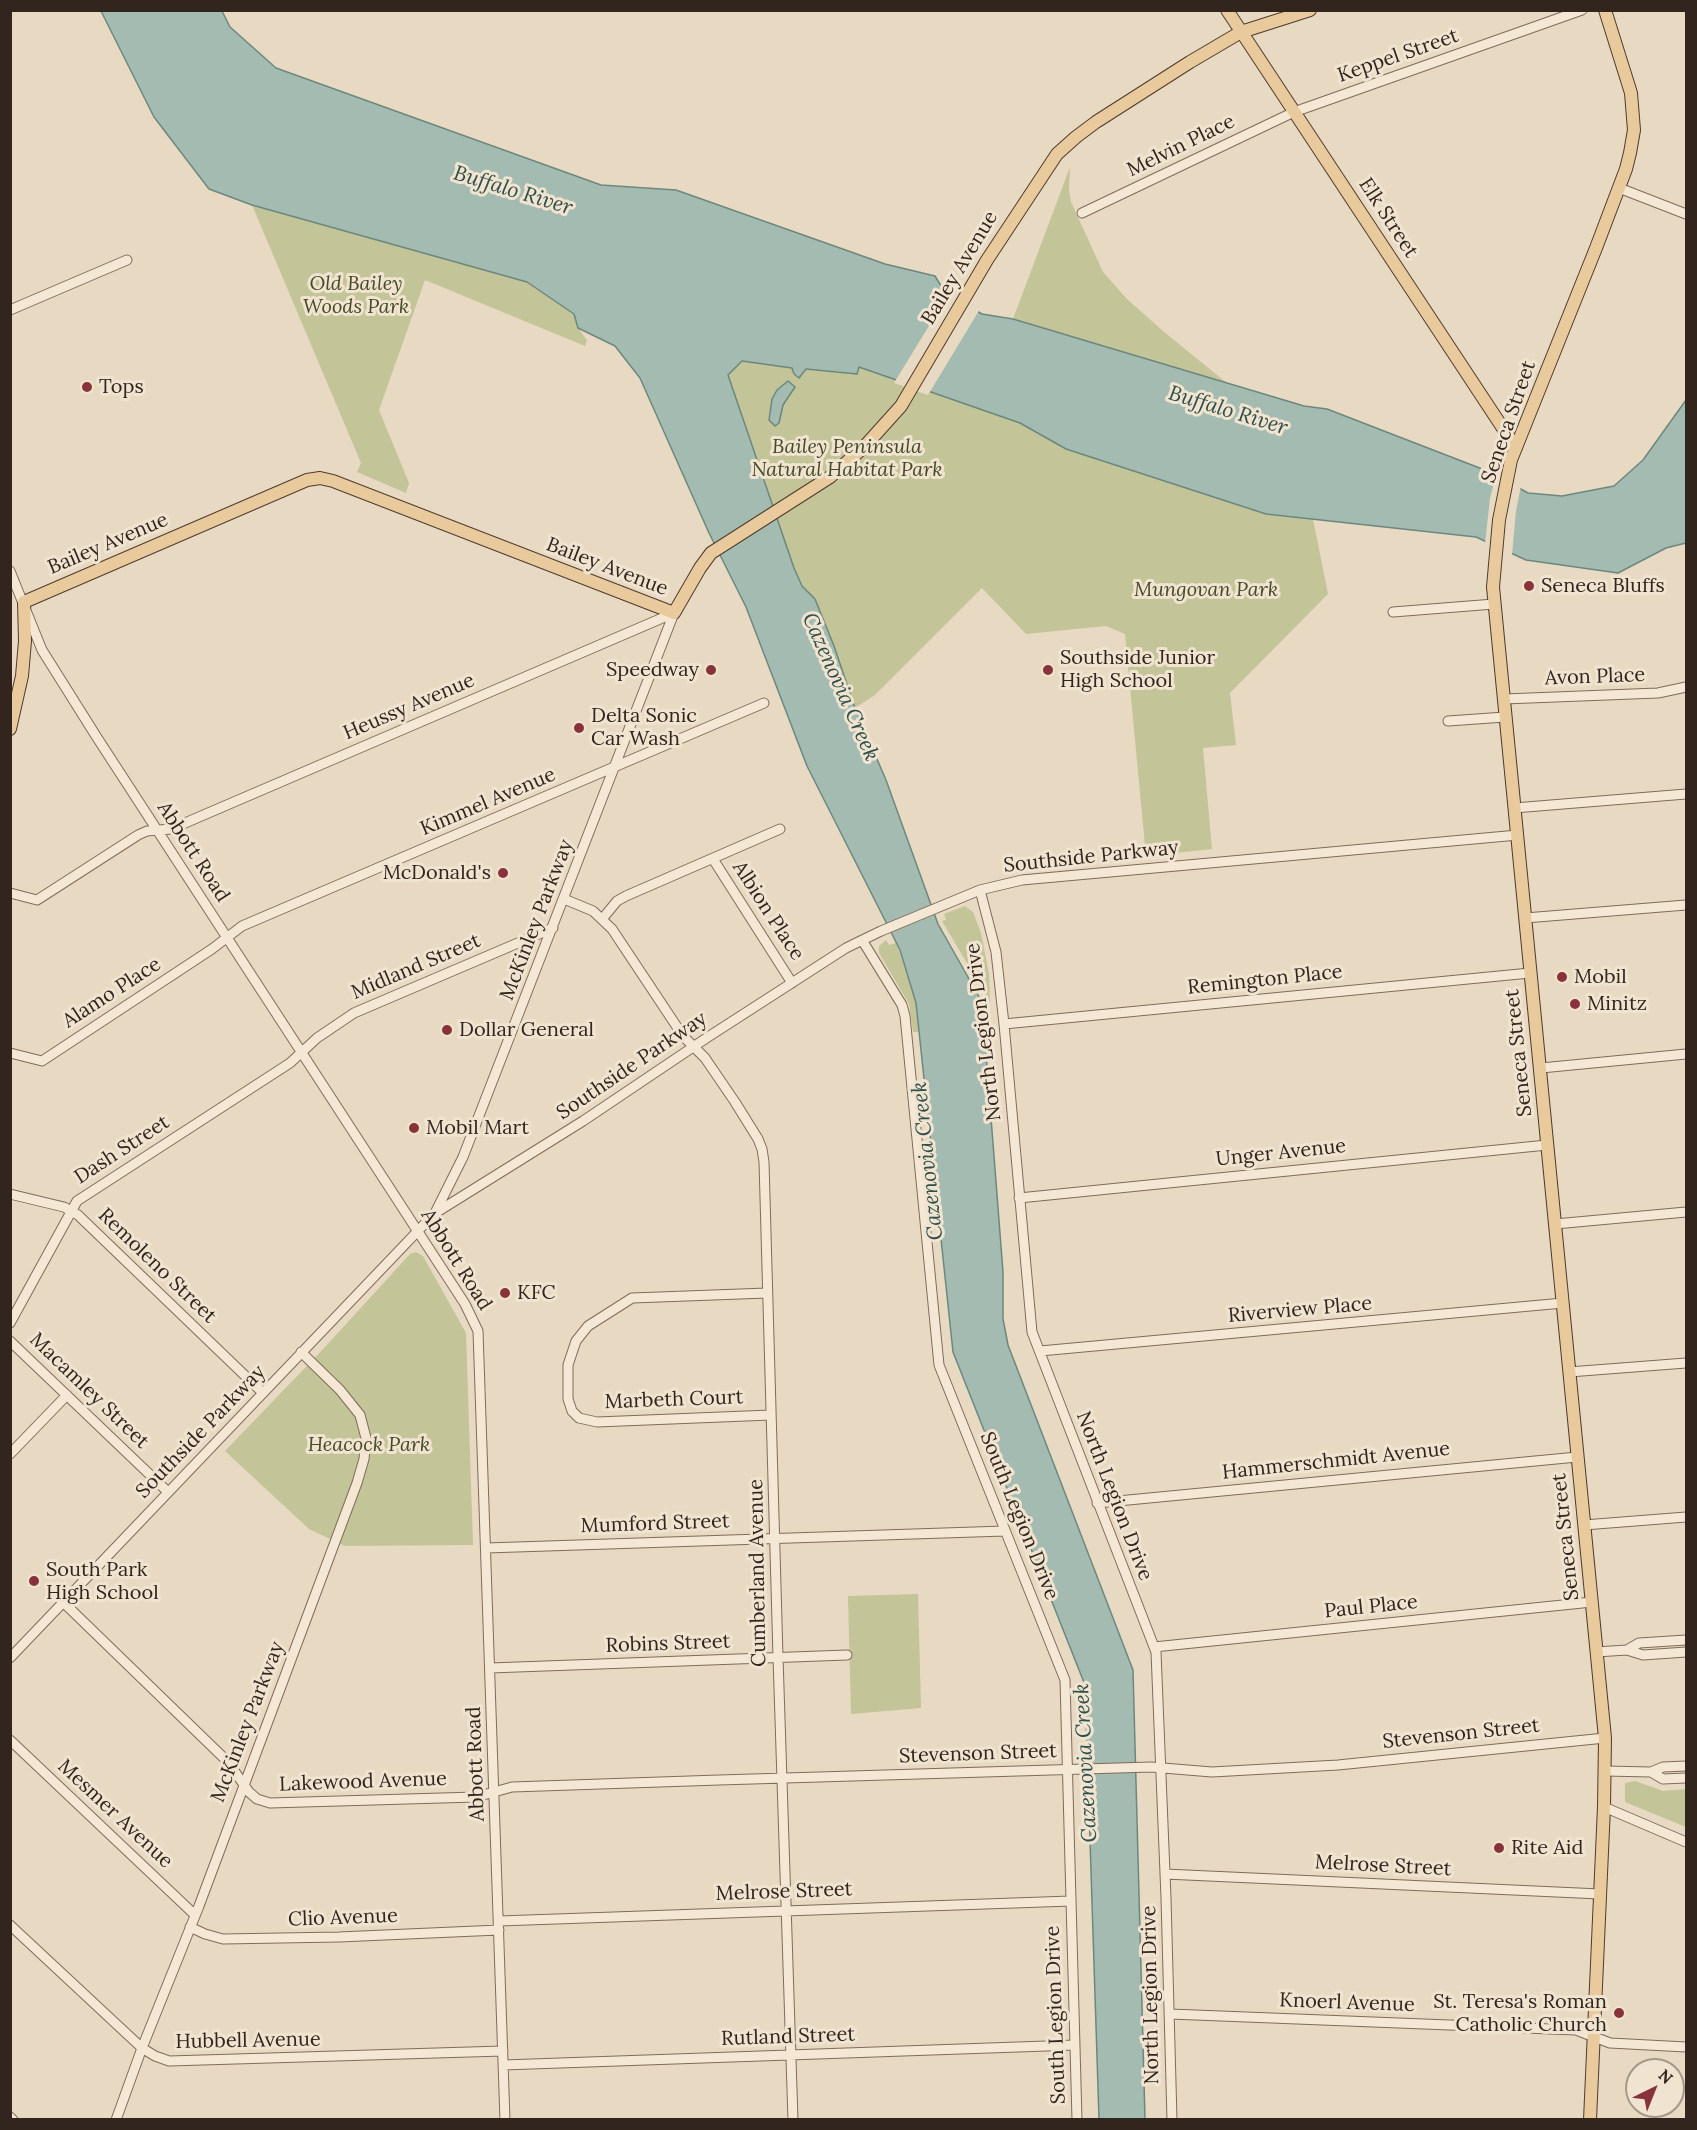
<!DOCTYPE html>
<style>
body{margin:0}
#map{position:relative;width:1697px;height:2130px;overflow:hidden;background:#e8d9c2;font-family:Lora,serif}
canvas{display:block}
.frame{position:absolute;inset:0;border:12px solid #31251e;pointer-events:none}
.north{position:absolute;left:1625px;top:2058px;width:60px;height:60px;box-sizing:border-box;background:#f0e4d0;border:2px solid #a49889;border-radius:50%;rotate:43deg;font-size:16px;font-weight:700;line-height:24px;text-align:center;color:#31251e}
.north::after{content:'';display:block;margin:auto;width:21px;height:27px;background:#88323a;clip-path:polygon(50% 0,100% 100%,50% 72%,0 100%)}
</style>
<div id="map">
<canvas width="1697" height="2130"></canvas>
<div class="frame"></div>
<div class="north">N</div>
</div>
<script>
const c = document.querySelector('canvas').getContext('2d');
c.lineJoin = 'round';
function fill(path, color) {
  c.fillStyle = color;
  c.fill(path, 'evenodd');
}
function poly(rows) {
  const path = new Path2D();
  for (const r of rows) {
    path.moveTo(r[0], r[1]);
    for (let i = 2; i < r.length; i += 2) path.lineTo(r[i], r[i + 1]);
  }
  return path;
}
function stroke(path, color, width, dash) {
  c.strokeStyle = color;
  c.lineWidth = width;
  c.lineCap = dash ? 'butt' : 'round';
  c.setLineDash(dash || []);
  c.stroke(path);
}
function label(font, color, halo, rows, align = 'center') {
  c.font = font + ' Lora,serif';
  c.lineWidth = 6;
  c.setLineDash([]);
  c.textBaseline = 'middle';
  c.strokeStyle = halo;
  c.fillStyle = color;
  for (const [text, x, y, turn = 0] of rows) {
    c.save();
    c.translate(x, y);
    c.rotate((+turn || 0) * Math.PI / 180);
    c.textAlign = isNaN(turn) ? turn : align;
    if (halo) c.strokeText(text, 0, 0);
    c.fillText(text, 0, 0);
    c.restore();
  }
}
fill(poly([
 [1070,167,1069,190,1071,202,1103,272,1127,299,1163,331,1228,384,1013,319],
 [252,205,527,282,574,314,578,328,587,340,585,346,425,280,379,410,409,483,406,493,357,472,361,463],
 [741,361,857,374,859,367,1020,423,1066,449,1266,514,1313,519,1328,594,1230,693,1236,745,1203,748,1212,849,1146,856,1125,634,1106,626,1026,634,982,588,875,695,855,708,834,646,815,599,802,586,794,568,728,375],
 [965,906,973,912,981,933,989,974,990,1002,942,921,946,920,944,914],
 [886,940,889,945,896,943,899,950,916,1003,919,1032,913,1032,909,1004,879,953,879,946],
 [416,1252,423,1256,466,1333,473,1545,345,1546,309,1529,225,1451,326,1346,410,1254],
 [918,1594,921,1708,851,1714,848,1596],
 [1635,1781,1663,1791,1686,1789,1686,1827,1625,1802,1625,1783]
]), '#c3c497');
const water = poly([
 [101,11,222,11,230,27,276,68,601,185,676,190,885,264,935,276,946,294,982,314,1013,319,1304,406,1327,409,1490,472,1528,493,1562,496,1614,486,1643,460,1686,400,1686,543,1666,548,1618,573,1526,560,1476,537,1266,514,1066,449,1020,423,859,367,857,374,806,369,799,378,794,374,792,368,742,361,728,375,794,568,802,586,815,599,834,646,855,708,886,780,938,924,982,1002,1003,1272,1003,1319,1008,1345,1133,1670,1145,2119,1099,2119,1085,1685,953,1352,916,1003,900,950,807,766,746,607,709,533,640,378,615,346,578,328,574,314,527,282,252,205,209,189,154,117,101,11],
 [788,381,795,387,783,405,779,423,775,426,769,420,772,399,777,390,788,381]
]);
fill(water, '#a4bbb2');
stroke(water, '#6c887e', 1.5);
fill(poly([
 [949,293,980,309,928,395,894,383],
 [1497,472,1521,486,1516,511,1512,555,1485,544,1490,498]
]), '#e8d9c2');
const minor = poly([
 [1619,188,1686,214],
 [1082,213,1294,112,1582,10],
 [10,310,127,260],
 [10,571,42,650,96,736,465,1304,478,1331,505,2120],
 [1393,612,1494,604],
 [1504,699,1658,693,1686,687],
 [1448,721,1505,717],
 [1514,808,1686,794],
 [713,859,792,983],
 [980,890,996,952,1004,1024,1032,1332,1156,1652,1166,1898,1172,2120],
 [10,893,37,900,138,835,147,831,171,829,674,613],
 [564,899,593,911,612,929,683,1036,705,1058,735,1102,758,1139,762,1149,764,1162,778,1657,793,2120],
 [603,918,617,901,626,896,780,829],
 [1525,918,1686,905],
 [862,940,902,1005,905,1016,939,1365,1065,1680,1077,2120],
 [1004,1024,1530,973],
 [10,1053,42,1061,212,949,242,926,764,703],
 [1541,1068,1686,1054],
 [10,1194,64,1207,78,1215,262,1392],
 [1019,1198,1547,1145],
 [437,1212,583,1121,708,1037,846,948,881,931,980,890,1022,880,1518,835],
 [1555,1224,1686,1212],
 [767,1293,632,1298,588,1326,576,1341,568,1365,568,1399,572,1411,579,1418,597,1422,771,1415],
 [10,1323,77,1201,290,1063,317,1038,354,1013,553,928],
 [10,1341,168,1492],
 [1040,1351,1563,1303],
 [1569,1372,1686,1363],
 [10,1454,67,1395],
 [1097,1503,1577,1457],
 [1584,1525,1686,1517],
 [486,1548,1005,1531],
 [63,1602,228,1762,249,1792,257,1799,270,1803,476,1797,512,1787,719,1780,1151,1767,1212,1772,1338,1765,1605,1738],
 [1154,1647,1592,1602],
 [1627,1650,1639,1643,1686,1640],
 [1596,1652,1627,1650,1643,1655,1686,1652],
 [10,1658,435,1213,463,1157,674,613],
 [490,1668,847,1655],
 [10,1740,195,1915],
 [1605,1771,1651,1772,1663,1767,1686,1766],
 [1651,1772,1663,1779,1686,1778],
 [1604,1807,1686,1842],
 [1165,1874,1600,1894],
 [499,1921,1071,1901],
 [10,1925,142,2048,155,2056,169,2061,503,2051],
 [190,1927,205,1934,223,1939,339,1937,499,1930],
 [1170,2014,1576,2030,1610,2043,1686,2047],
 [503,2065,1075,2045],
 [10,2117,13,2120],
 [116,2120,142,2048,199,1906,357,1483,364,1459,366,1438,360,1415,340,1390,301,1352]
]);
const major = poly([
 [1227,10,1516,448],
 [10,729,22,676,25,641,24,602,307,480,320,478,333,481,674,613,700,568,711,553,830,477,865,446,901,406,987,260,1057,154,1076,137,1096,122,1190,62,1241,32,1310,10],
 [1590,2120,1604,1807,1605,1738,1493,587,1499,520,1511,460,1596,248,1626,169,1630,153,1634,130,1631,93,1605,10]
]);
stroke(minor, '#806b5b', 11);
stroke(major, '#4e3b2f', 14);
stroke(minor, '#f4e8d4', 9);
stroke(major, '#e8ca9d', 12);
for (const [x, y, r, color] of [
 [87,387,6,"#88323a"],
 [1529,586,6,"#88323a"],
 [711,670,6,"#88323a"],
 [1048,670,6,"#88323a"],
 [579,728,6,"#88323a"],
 [503,873,6,"#88323a"],
 [1562,977,6,"#88323a"],
 [1575,1004,6,"#88323a"],
 [447,1030,6,"#88323a"],
 [414,1128,6,"#88323a"],
 [505,1293,6,"#88323a"],
 [34,1581,6,"#88323a"],
 [1499,1848,6,"#88323a"],
 [1619,2013,6,"#88323a"]
]) {
  const dot = new Path2D();
  dot.arc(x, y, r, 0, 2 * Math.PI);
  c.fillStyle = color;
  c.fill(dot);
  stroke(dot, '#f0e4d0', 2);
}
label('20px', '#31251e', '#f0e4d0', [
 ["Keppel Street",1398,56,-19],
 ["Melvin Place",1181,146,-26],
 ["Elk Street",1388,218,57],
 ["Bailey Avenue",960,268,-59],
 ["Seneca Street",1509,422,-71],
 ["Bailey Avenue",108,544,-23],
 ["Bailey Avenue",607,567,21],
 ["Avon Place",1595,677,-2],
 ["Heussy Avenue",409,707,-23],
 ["Kimmel Avenue",488,802,-23],
 ["Abbott Road",193,852,57],
 ["Southside Parkway",1091,857,-6],
 ["Albion Place",768,911,57],
 ["McKinley Parkway",537,920,-69],
 ["Midland Street",416,967,-23],
 ["Remington Place",1265,980,-6],
 ["Alamo Place",112,993,-33],
 ["North Legion Drive",984,1032,-97],
 ["Seneca Street",1519,1053,-96],
 ["Southside Parkway",632,1066,-34],
 ["Dash Street",122,1150,-33],
 ["Unger Avenue",1281,1153,-6],
 ["Abbott Road",456,1260,58],
 ["Remoleno Street",157,1266,44],
 ["Riverview Place",1300,1310,-5],
 ["Macamley Street",89,1391,44],
 ["Marbeth Court",674,1400,-2],
 ["Southside Parkway",201,1432,-46],
 ["Hammerschmidt Avenue",1336,1461,-6],
 ["North Legion Drive",1114,1496,69],
 ["South Legion Drive",1019,1516,68],
 ["Mumford Street",655,1524,-2],
 ["Seneca Street",1566,1537,-96],
 ["Cumberland Avenue",758,1573,-91],
 ["Paul Place",1371,1607,-6],
 ["Robins Street",668,1644,-2],
 ["McKinley Parkway",248,1722,-69],
 ["Stevenson Street",1461,1734,-6],
 ["Stevenson Street",978,1754,-2],
 ["Abbott Road",476,1764,-92],
 ["Lakewood Avenue",363,1782,-2],
 ["Mesmer Avenue",115,1814,43],
 ["Melrose Street",1383,1866,3],
 ["Melrose Street",784,1892,-2],
 ["Clio Avenue",343,1918,-2],
 ["North Legion Drive",1151,1995,-91],
 ["Knoerl Avenue",1347,2003,2],
 ["South Legion Drive",1056,2015,-92],
 ["Rutland Street",788,2037,-2],
 ["Hubbell Avenue",248,2041,-1]
]);
label('italic 20px', '#454b26', '#f0e4d0', [
 ["Old Bailey",356,284],
 ["Woods Park",356,307],
 ["Bailey Peninsula",847,447],
 ["Natural Habitat Park",847,470],
 ["Mungovan Park",1206,590],
 ["Heacock Park",369,1445]
]);
label('20px', '#31251e', '#f0e4d0', [
 ["Tops",99,387],
 ["Seneca Bluffs",1541,586],
 ["Southside Junior",1060,658],
 ["High School",1060,681],
 ["Speedway",699,670,"right"],
 ["Delta Sonic",591,716],
 ["Car Wash",591,739],
 ["McDonald's",491,873,"right"],
 ["Mobil",1574,977],
 ["Minitz",1587,1004],
 ["Dollar General",459,1030],
 ["Mobil Mart",426,1128],
 ["KFC",517,1293],
 ["South Park",46,1570],
 ["High School",46,1593],
 ["Rite Aid",1511,1848],
 ["St. Teresa's Roman",1607,2002,"right"],
 ["Catholic Church",1607,2025,"right"]
], 'left');
label('italic 21px', '#2e4f4a', '#f0e4d0', [
 ["Buffalo River",513,191,17],
 ["Buffalo River",1228,411,17],
 ["Cazenovia Creek",840,687,66],
 ["Cazenovia Creek",928,1161,-96],
 ["Cazenovia Creek",1086,1763,-93]
]);
</script>
